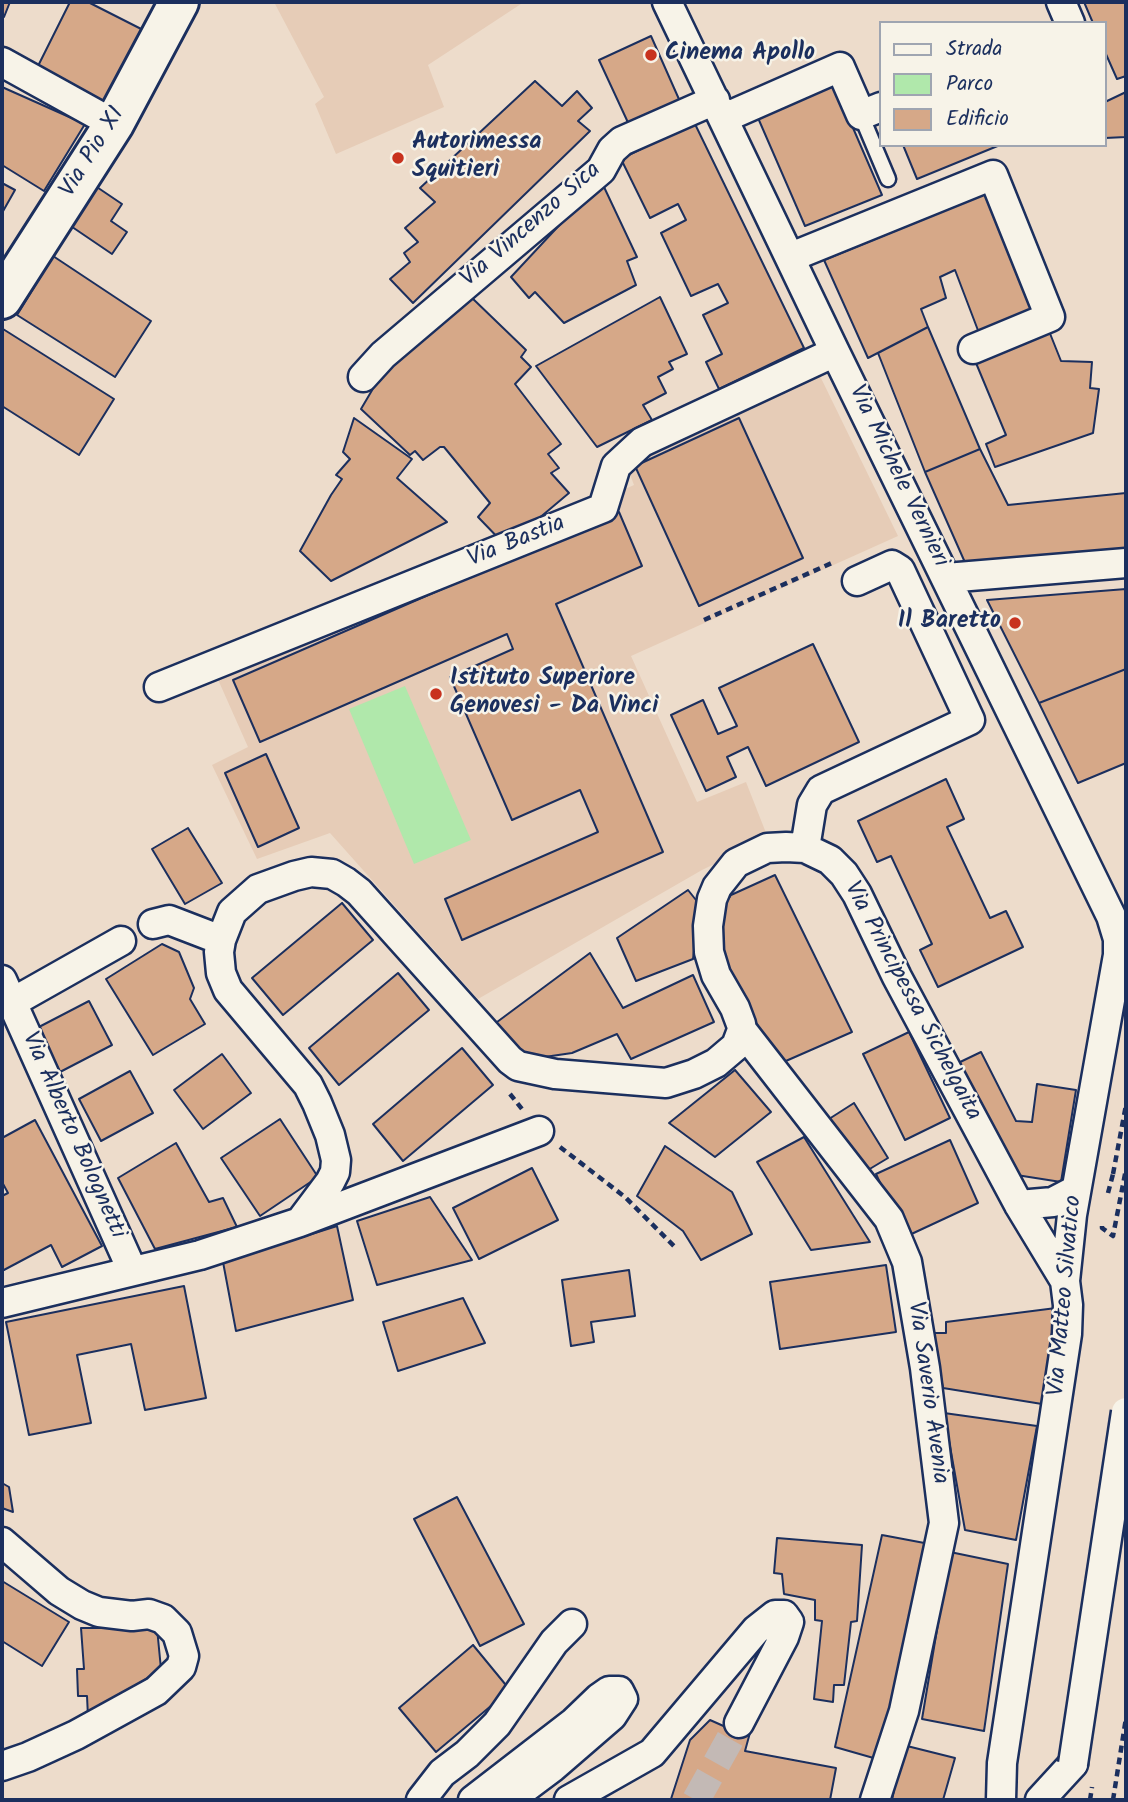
<!DOCTYPE html>
<style>
body{margin:0}
#map{position:relative;width:1128px;height:1802px;overflow:hidden;background:#eddccb;font-family:Kalam,sans-serif}
canvas{display:block}
.frame{position:absolute;inset:0;border:4px solid #1b2f5e;pointer-events:none}
.legend{position:absolute;left:879px;top:21px;width:228px;height:126px;box-sizing:border-box;background:#f7f3e8;border:2px solid #9fa5b1;margin:0;padding:9px 12px;list-style:none;font-size:21px;color:#1b2f5e}
.legend li{display:flex;align-items:center;gap:14px;height:35px}
.legend b{width:35px;border:2px solid #9fa5b1}
</style>
<div id="map">
<canvas width="1128" height="1802"></canvas>
<div class="frame"></div>
<ul class="legend">
<li><b style="height:9px;background:#f7f3e8"></b>Strada</li>
<li><b style="height:19px;background:#b0e8ab"></b>Parco</li>
<li><b style="height:19px;background:#d6a888"></b>Edificio</li>
</ul>
</div>
<script>
const c = document.querySelector('canvas').getContext('2d');
c.lineJoin = 'round';
function fill(path, color) {
  c.fillStyle = color;
  c.fill(path, 'evenodd');
}
function poly(rows) {
  const path = new Path2D();
  for (const r of rows) {
    path.moveTo(r[0], r[1]);
    for (let i = 2; i < r.length; i += 2) path.lineTo(r[i], r[i + 1]);
  }
  return path;
}
function stroke(path, color, width, dash) {
  c.strokeStyle = color;
  c.lineWidth = width;
  c.lineCap = dash ? 'butt' : 'round';
  c.setLineDash(dash || []);
  c.stroke(path);
}
function label(font, color, halo, rows, align = 'center') {
  c.font = font + ' Kalam,sans-serif';
  c.lineWidth = 5;
  c.setLineDash([]);
  c.textBaseline = 'middle';
  c.strokeStyle = halo;
  c.fillStyle = color;
  for (const [text, x, y, turn = 0] of rows) {
    c.save();
    c.translate(x, y);
    c.rotate((+turn || 0) * Math.PI / 180);
    c.textAlign = isNaN(turn) ? turn : align;
    if (halo) c.strokeText(text, 0, 0);
    c.fillText(text, 0, 0);
    c.restore();
  }
}
fill(poly([
 [274,2,524,2,428,65,444,107,336,154,315,104,324,97],
 [820,376,898,536,631,656,697,802,746,782,768,838,702,870,478,999,330,833,257,859,212,765,248,747,216,675,634,485,625,461]
]), '#e6ccb7');
fill(poly([
 [405,686,471,840,414,864,349,709]
]), '#b0e8ab');
const building = poly([
 [2,2,10,2,4,17,2,16,2,2],
 [70,2,88,2,155,36,116,112,36,70,70,2],
 [1084,2,1126,2,1126,76,1117,79,1105,52,1105,23,1093,23,1084,2],
 [651,36,682,106,631,129,599,60,651,36],
 [831,77,882,195,805,226,755,111,831,77],
 [535,81,562,106,577,91,592,108,578,121,590,131,413,303,390,279,410,262,404,253,418,242,405,228,435,202,420,188,535,81],
 [2,87,85,124,44,191,2,165,2,87],
 [1126,92,1126,137,1105,138,1105,102,1126,92],
 [694,122,804,348,719,389,706,362,722,354,703,315,728,303,718,284,691,296,661,233,686,220,678,204,650,218,621,159,694,122],
 [903,145,1000,145,917,179,903,145],
 [82,177,122,204,111,221,127,232,112,254,56,216,82,177],
 [2,183,15,190,2,213,2,183],
 [604,187,637,257,627,261,636,285,564,323,535,292,529,298,511,277,593,189,604,187],
 [989,192,1037,313,979,333,955,270,940,277,946,298,921,309,928,327,868,358,824,260,989,192],
 [53,256,151,321,115,377,17,315,53,256],
 [470,296,526,350,521,357,531,367,515,384,561,444,548,454,559,468,551,473,569,493,506,546,478,517,490,503,444,447,440,447,423,460,415,451,410,455,361,409,391,358,470,296],
 [660,297,687,354,669,362,673,369,658,377,666,393,643,405,652,420,597,447,536,366,660,297],
 [928,327,980,449,925,472,878,353,928,327],
 [3,329,114,399,79,455,2,406,3,329],
 [1049,331,1061,361,1092,362,1090,388,1099,389,1093,433,995,467,986,444,1006,435,976,363,1049,331],
 [354,418,412,459,397,478,447,522,331,581,300,551,331,495,342,479,336,475,350,459,343,452,354,418],
 [739,418,803,558,699,606,635,466,739,418],
 [980,449,1008,505,1126,493,1126,551,967,567,925,472,980,449],
 [619,512,642,566,556,604,663,852,462,940,445,899,598,832,580,790,512,820,450,677,513,649,507,634,260,742,233,680,619,512],
 [1126,589,1126,669,1039,703,987,600,1126,589],
 [813,644,859,742,766,786,748,747,727,757,736,777,706,791,671,715,703,700,718,734,737,726,719,688,813,644],
 [1126,669,1126,763,1078,783,1039,703,1126,669],
 [266,754,299,828,258,847,225,773,266,754],
 [946,779,964,819,947,827,990,918,1006,911,1023,947,938,987,920,950,932,944,891,856,877,862,858,821,946,779],
 [188,828,222,883,185,904,152,849,188,828],
 [775,875,852,1032,779,1064,724,965,717,916,731,895,775,875],
 [688,890,700,905,693,959,636,981,617,938,688,890],
 [342,903,373,940,283,1015,252,978,342,903],
 [162,944,179,952,194,988,190,999,205,1024,153,1055,106,979,162,944],
 [590,953,623,1008,693,975,714,1022,631,1059,617,1034,572,1053,524,1060,493,1025,590,953],
 [398,973,429,1010,339,1085,309,1048,398,973],
 [89,1001,112,1045,60,1072,37,1028,89,1001],
 [909,1032,950,1118,905,1140,863,1054,909,1032],
 [462,1048,493,1085,403,1161,373,1124,462,1048],
 [981,1052,1016,1121,1032,1122,1037,1084,1076,1090,1061,1182,1010,1174,956,1064,981,1052],
 [222,1054,251,1093,203,1129,174,1090,222,1054],
 [735,1070,771,1112,715,1157,669,1123,735,1070],
 [130,1071,153,1113,101,1141,79,1099,130,1071],
 [854,1103,888,1158,863,1173,829,1119,854,1103],
 [280,1119,318,1177,260,1216,221,1158,280,1119],
 [35,1120,102,1246,62,1267,51,1245,2,1271,2,1196,8,1193,2,1182,2,1138,35,1120],
 [804,1137,870,1242,811,1250,757,1162,804,1137],
 [950,1140,978,1203,905,1237,876,1174,950,1140],
 [176,1143,209,1202,223,1198,237,1227,155,1249,118,1178,176,1143],
 [665,1146,732,1192,752,1234,701,1260,683,1231,637,1196,665,1146],
 [532,1168,558,1220,479,1259,453,1208,532,1168],
 [430,1197,472,1260,377,1285,357,1221,430,1197],
 [337,1226,353,1300,236,1331,223,1262,337,1226],
 [886,1265,896,1332,780,1349,770,1282,886,1265],
 [629,1270,635,1316,591,1322,594,1342,571,1346,562,1280,629,1270],
 [184,1286,206,1398,145,1410,131,1344,77,1355,91,1423,29,1435,6,1322,184,1286],
 [463,1298,485,1343,398,1371,383,1322,463,1298],
 [1056,1308,1042,1404,943,1388,932,1333,946,1333,946,1322,1056,1308],
 [944,1413,1037,1426,1016,1540,965,1530,944,1413],
 [2,1483,9,1487,13,1512,2,1508,2,1483],
 [457,1497,524,1624,480,1646,414,1519,457,1497],
 [882,1535,935,1545,884,1761,835,1747,882,1535],
 [777,1538,862,1545,857,1621,851,1622,844,1685,834,1685,833,1702,814,1699,822,1621,815,1620,815,1600,784,1594,782,1574,774,1573,777,1538],
 [950,1552,1008,1564,984,1731,922,1719,950,1552],
 [2,1581,69,1622,42,1666,2,1641,2,1581],
 [81,1628,157,1628,161,1669,88,1717,87,1696,78,1696,77,1669,84,1669,81,1628],
 [473,1645,510,1690,436,1752,399,1708,473,1645],
 [710,1720,728,1728,751,1729,745,1751,836,1768,830,1800,671,1799,690,1740,710,1720],
 [903,1745,955,1758,943,1800,892,1800,903,1745]
]);
fill(building, '#d6a888');
stroke(building, '#1b2f5e', 2);
stroke(poly([
 [696,1800,739,1723]
]), '#c3b9b5', 28, [28, 14]);
const lane = poly([
 [861,115,888,179]
]);
const street = poly([
 [667,2,835,352,1111,916,1118,939,1118,955,1072,1215,1065,1281,1068,1305,1067,1334,1002,1763,1001,1800],
 [1061,2,1070,23],
 [2,62,114,124],
 [724,118,840,67,861,115,881,107],
 [791,257,993,175,1050,317,973,349],
 [363,377,383,355,601,170,612,150,622,141,715,100],
 [946,578,1126,563],
 [159,687,603,508,616,466,642,442,835,352],
 [805,848,812,805,821,790,970,720,900,570,892,565,857,581],
 [153,924,169,920,221,940],
 [2,980,132,1270],
 [13,1002,121,941],
 [742,1030,889,1219,907,1262,925,1368,944,1523,904,1711,875,1800],
 [1019,1205,1053,1202,1076,1190],
 [300,1222,539,1131],
 [2,1303,200,1255,300,1222,330,1182,335,1172,336,1160,330,1135,317,1103,308,1085,228,990,221,973,219,952,221,940,232,912,258,889,294,876,311,872,332,874,346,882,359,892,510,1060,518,1066,555,1074,666,1083,694,1074,716,1063,736,1046,742,1030,741,1024,735,1008,716,975,709,952,708,926,712,899,717,887,736,863,767,848,786,847,805,848,830,860,844,874,857,894,897,977,1019,1205,1065,1281],
 [2,1542,59,1591,82,1605,99,1612,132,1616,149,1614,163,1619,177,1633,184,1656,181,1667,156,1691,76,1735,28,1757,2,1766],
 [421,1800,442,1773,467,1754,497,1724,554,1642,572,1624],
 [473,1800,574,1722,599,1698,609,1691,619,1691,623,1699,612,1716,553,1767,509,1800],
 [569,1800,652,1753,756,1630,775,1615,784,1615,789,1622,784,1637,739,1723],
 [1040,1800,1073,1764]
]);
const secondary = poly([
 [2,299,114,124,179,2]
]);
stroke(lane, '#1b2f5e', 19);
stroke(street, '#1b2f5e', 33);
stroke(secondary, '#1b2f5e', 44);
stroke(poly([
 [704,620,834,562],
 [510,1094,522,1109],
 [560,1147,625,1197,677,1249],
 [1113,1174,1126,1105],
 [1108,1193,1113,1174,1109,1174],
 [1102,1226,1102,1228,1113,1236,1126,1169],
 [1090,1800,1092,1787],
 [1113,1800,1126,1718]
]), '#1b2f5e', 4.5, [7, 5]);
stroke(lane, '#f7f3e8', 14);
stroke(street, '#f7f3e8', 28);
stroke(secondary, '#f7f3e8', 38);
const streetBridge = poly([
 [1073,1764,1126,1412]
]);
stroke(streetBridge, '#1b2f5e', 33, []);
stroke(streetBridge, '#f7f3e8', 28);
for (const [x, y, r, color] of [
 [651,55,7,"#c8321e"],
 [398,158,7,"#c8321e"],
 [1015,623,7,"#c8321e"],
 [436,694,7,"#c8321e"]
]) {
  const dot = new Path2D();
  dot.arc(x, y, r, 0, 2 * Math.PI);
  c.fillStyle = color;
  c.fill(dot);
  stroke(dot, '#f7f3e8', 2.5);
}
label('bold 24px', '#1b2f5e', '#f7f3e8', [
 ["Cinema Apollo",665,55],
 ["Autorimessa",412,144],
 ["Squitieri",412,172],
 ["Il Baretto",1001,623,"right"],
 ["Istituto Superiore",450,680],
 ["Genovesi - Da Vinci",450,708]
], 'left');
label('24px', '#1b2f5e', '#f7f3e8', [
 ["Via Pio XI",94,153,-58],
 ["Via Vincenzo Sica",532,226,-41],
 ["Via Michele Vernieri",897,477,64],
 ["Via Bastia",517,543,-22],
 ["Via Principessa Sichelgaita",911,1002,62],
 ["Via Alberto Bolognetti",72,1136,66],
 ["Via Matteo Silvatico",1067,1296,-85],
 ["Via Saverio Avenia",926,1393,82]
]);
</script>
